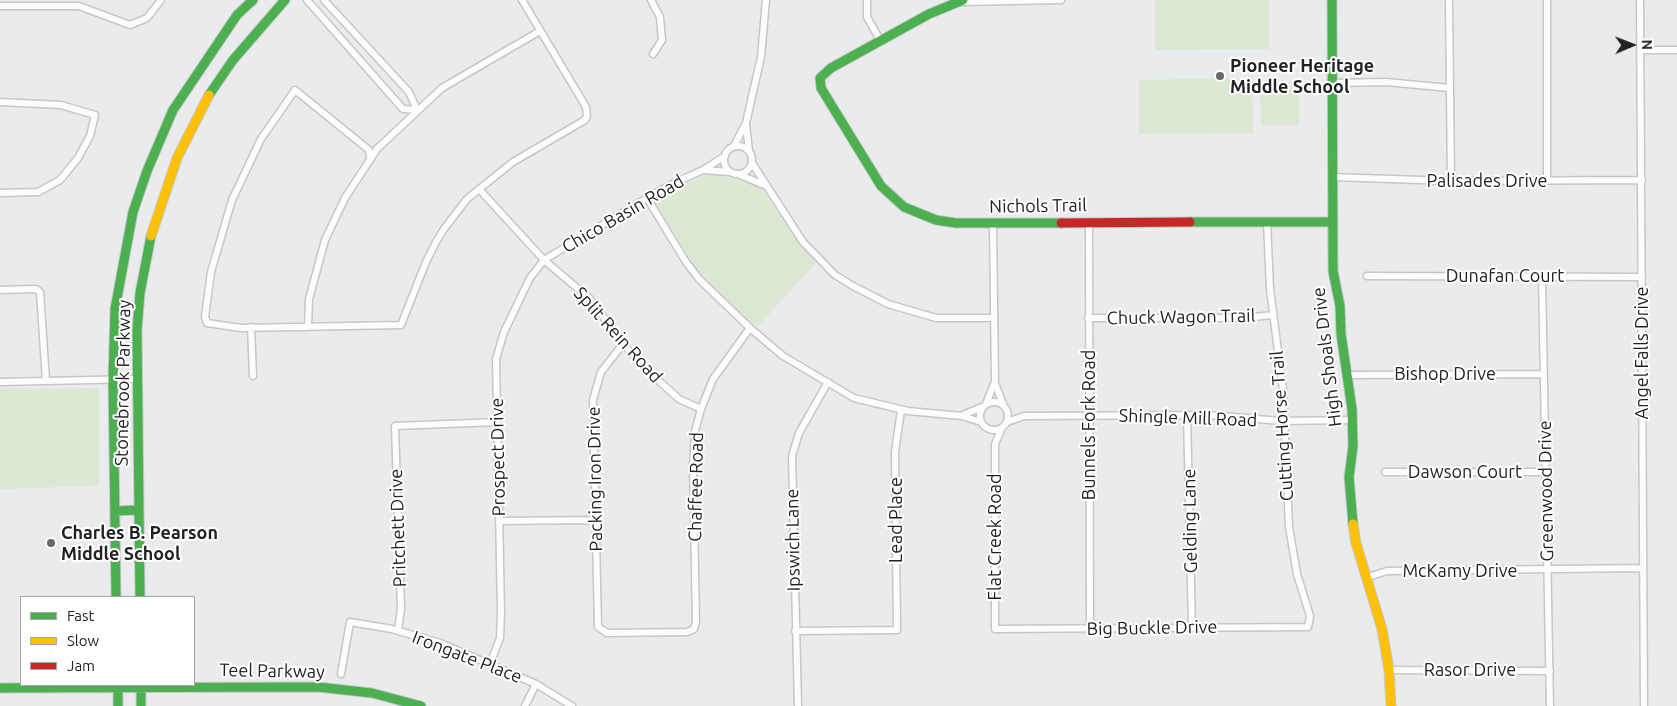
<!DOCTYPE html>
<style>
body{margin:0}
#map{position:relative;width:1677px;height:706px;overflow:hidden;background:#e9ebed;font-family:Ubuntu,sans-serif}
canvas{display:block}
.legend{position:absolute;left:20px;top:596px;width:175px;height:90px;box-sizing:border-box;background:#fff;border:1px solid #a6a7a7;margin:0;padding:6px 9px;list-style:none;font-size:15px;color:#202223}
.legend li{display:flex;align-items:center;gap:10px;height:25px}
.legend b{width:25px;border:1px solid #a6a7a7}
.north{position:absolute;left:1607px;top:20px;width:50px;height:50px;-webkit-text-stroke:4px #fff;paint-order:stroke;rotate:89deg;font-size:14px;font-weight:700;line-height:20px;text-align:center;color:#202223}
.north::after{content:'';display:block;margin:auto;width:18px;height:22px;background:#202223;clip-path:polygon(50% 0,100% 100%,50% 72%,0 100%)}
</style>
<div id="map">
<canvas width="1677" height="706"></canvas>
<ul class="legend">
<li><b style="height:6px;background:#4caf50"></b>Fast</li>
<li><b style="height:6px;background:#ffc107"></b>Slow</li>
<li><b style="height:6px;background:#c62828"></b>Jam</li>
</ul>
<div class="north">N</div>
</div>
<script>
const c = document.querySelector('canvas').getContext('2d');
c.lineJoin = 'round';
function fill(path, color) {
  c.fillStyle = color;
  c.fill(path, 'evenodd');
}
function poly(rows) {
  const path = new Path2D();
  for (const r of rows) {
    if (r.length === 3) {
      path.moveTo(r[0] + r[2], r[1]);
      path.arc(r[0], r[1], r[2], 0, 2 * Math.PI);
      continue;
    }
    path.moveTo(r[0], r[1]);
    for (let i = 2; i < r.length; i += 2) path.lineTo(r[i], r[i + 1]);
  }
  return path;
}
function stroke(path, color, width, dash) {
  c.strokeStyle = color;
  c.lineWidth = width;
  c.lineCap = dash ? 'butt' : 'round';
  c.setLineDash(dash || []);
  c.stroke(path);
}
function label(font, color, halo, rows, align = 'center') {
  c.font = font + ' Ubuntu,sans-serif';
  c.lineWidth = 4;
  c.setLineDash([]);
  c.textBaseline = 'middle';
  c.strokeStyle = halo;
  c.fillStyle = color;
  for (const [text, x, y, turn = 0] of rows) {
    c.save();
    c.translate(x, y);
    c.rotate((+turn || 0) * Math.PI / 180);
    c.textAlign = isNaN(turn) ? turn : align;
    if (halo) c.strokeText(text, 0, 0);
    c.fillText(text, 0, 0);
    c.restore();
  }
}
fill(poly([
 [1155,0,1269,0,1269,49,1155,50],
 [1252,78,1253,133,1139,134,1139,80],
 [1260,86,1299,86,1299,125,1261,125],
 [715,173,742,177,762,189,799,243,816,263,757,327,738,313,695,267,656,204,657,198,702,176],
 [99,388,99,486,0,489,0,389]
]), '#dce7d4');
const street = poly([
 [307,0,403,109,417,110],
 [324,0,409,92,417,110],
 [651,0,660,17,662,40,653,54],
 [867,0,867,17,880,40],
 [1449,0,1451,181],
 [1547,0,1547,181],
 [1640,0,1644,706],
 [963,2,1061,0],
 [0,6,79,6,130,25,147,18,161,0],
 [1641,50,1677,50],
 [1333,83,1386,82,1450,88],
 [0,102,61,105,95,115,90,136,78,158,60,180,38,192,0,193],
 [746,124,749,151],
 [734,146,746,123,761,57,766,0],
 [738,160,14],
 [370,159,369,150,295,90,261,139,232,200,211,272,205,317,207,323,241,328,401,325,426,262,436,242,444,229,467,199,513,162,585,120,587,116,586,107,522,0],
 [752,163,803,242,835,275,853,286,888,304,936,318,994,318],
 [703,170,730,172],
 [738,174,764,185],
 [1332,177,1451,181,1642,180],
 [479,189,544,260,590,299,623,344,648,371,679,399,701,409],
 [647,198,686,262,699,279,750,328,783,356,854,398,908,411,962,416,981,422],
 [1089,222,1090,629],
 [993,223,995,383,1003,404],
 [1367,276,1642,277],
 [1542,276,1550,706],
 [0,290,36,289,40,292,46,381],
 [1088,318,1244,318,1273,315],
 [251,327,253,376],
 [308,327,309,299,325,240,345,198,377,149,442,88,540,31],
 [623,344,601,372,593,400,598,627,607,633,687,632,694,629,696,622,693,467,695,431,701,409,713,379,750,328],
 [1347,375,1544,374],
 [0,382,137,379],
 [994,416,14],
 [986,404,994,384],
 [963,415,982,407],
 [1187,415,1192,628],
 [1007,422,1024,416,1209,415,1281,421,1352,420],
 [1002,428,995,444,995,629,1308,627,1310,616,1297,574,1289,527,1283,390,1270,289,1267,222],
 [1385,472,1546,472],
 [499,521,595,520],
 [1368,577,1387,571,1643,568],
 [398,631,401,608,395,426,497,422],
 [795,631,897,630,895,452,901,410],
 [490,664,500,638,501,613,496,359,504,332,530,278,544,260,647,198,674,183,703,170,725,156],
 [1389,670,1550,671],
 [341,674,350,622,392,629,440,643,536,684,572,706],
 [525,706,536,684],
 [798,706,792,456,799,433,828,382]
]);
const fast = poly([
 [963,0,929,14,831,68,820,78,821,88,881,186,904,207,936,220,956,223,1061,223],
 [1332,0,1333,271,1340,306,1341,334,1352,409,1353,446,1349,477,1353,524],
 [209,95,233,60,285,0],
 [1190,222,1332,222],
 [115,511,138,510],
 [116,597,113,380,115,309,133,212,147,171,173,110,237,15,253,0],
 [140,597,137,330,140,293,151,236],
 [118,685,118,706],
 [141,685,141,706],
 [0,688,318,687,372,693,421,706]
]);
const slow = poly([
 [151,236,177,158,209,95],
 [1353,524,1356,543,1382,629,1389,670,1391,706]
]);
const jam = poly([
 [1061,223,1190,222]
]);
stroke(street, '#c5c7c8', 9);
stroke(fast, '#c5c7c8', 11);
stroke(slow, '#c5c7c8', 11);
stroke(jam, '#c5c7c8', 11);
stroke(street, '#fcfcfc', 6);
stroke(fast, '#4caf50', 9);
stroke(slow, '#ffc107', 9);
stroke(jam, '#c62828', 9);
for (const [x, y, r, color] of [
 [1220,76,5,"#66686a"],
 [51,543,5,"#66686a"]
]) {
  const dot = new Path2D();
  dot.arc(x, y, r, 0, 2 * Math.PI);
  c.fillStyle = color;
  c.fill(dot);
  stroke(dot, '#fff', 2);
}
label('bold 18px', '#202223', '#fff', [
 ["Pioneer Heritage",1230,66],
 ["Middle School",1230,87],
 ["Charles B. Pearson",61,533],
 ["Middle School",61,554]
], 'left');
label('18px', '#202223', '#fff', [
 ["Palisades Drive",1487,181],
 ["Nichols Trail",1038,206,-1],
 ["Chico Basin Road",623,214,-30],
 ["Dunafan Court",1505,276],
 ["Chuck Wagon Trail",1181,317,-1],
 ["Split Rein Road",618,335,48],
 ["Angel Falls Drive",1642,353,-90],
 ["High Shoals Drive",1327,357,-97],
 ["Bishop Drive",1445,374],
 ["Stonebrook Parkway",123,383,-89],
 ["Shingle Mill Road",1188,418,2],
 ["Bunnels Fork Road",1089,425,-90],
 ["Cutting Horse Trail",1282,426,-94],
 ["Prospect Drive",498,457,-91],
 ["Dawson Court",1465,472],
 ["Packing Iron Drive",595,479,-91],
 ["Chaffee Road",696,487,-89],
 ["Greenwood Drive",1546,491,-91],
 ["Lead Place",896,520,-90],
 ["Gelding Lane",1190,521,-91],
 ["Pritchett Drive",398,528,-92],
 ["Flat Creek Road",995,537,-90],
 ["Ipswich Lane",793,540,-91],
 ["McKamy Drive",1460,571],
 ["Big Buckle Drive",1152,628,-1],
 ["Irongate Place",467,657,21],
 ["Rasor Drive",1470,670],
 ["Teel Parkway",272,671,1]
]);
</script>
